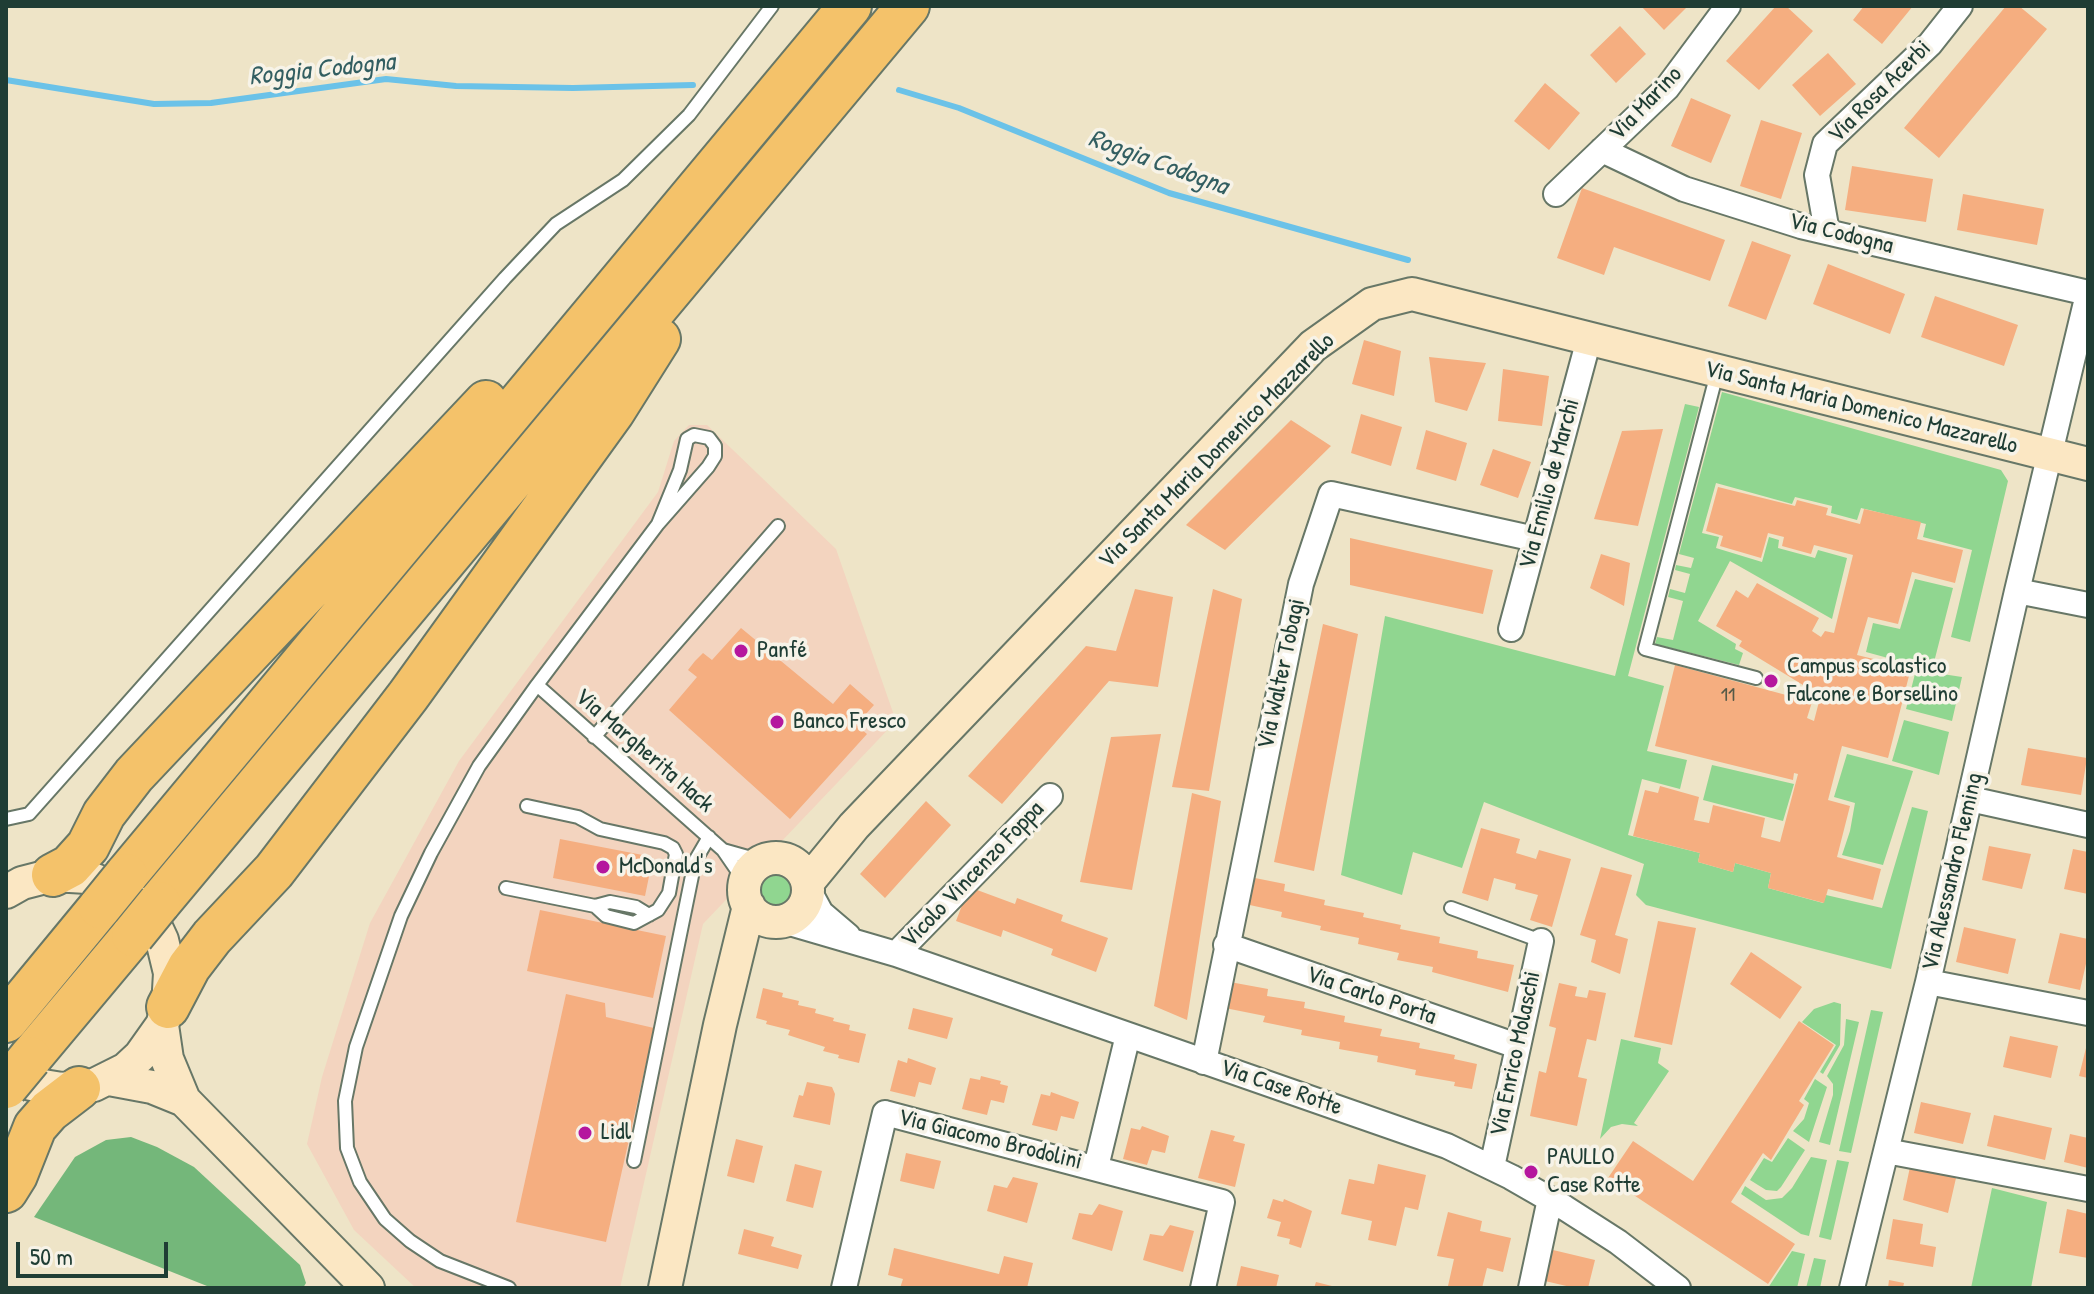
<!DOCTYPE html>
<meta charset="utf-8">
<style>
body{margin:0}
#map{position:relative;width:2094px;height:1294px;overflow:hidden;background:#eee4c7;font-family:"Patrick Hand",sans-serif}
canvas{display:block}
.frame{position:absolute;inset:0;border:8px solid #1f3d34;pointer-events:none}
.scale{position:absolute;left:16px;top:1242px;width:152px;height:36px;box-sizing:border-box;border:4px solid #1f3d34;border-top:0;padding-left:10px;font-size:24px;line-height:28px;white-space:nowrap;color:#1f3d34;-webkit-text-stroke:6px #f7f3e8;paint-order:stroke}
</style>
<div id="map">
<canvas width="2094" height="1294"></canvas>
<div class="frame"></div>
<div class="scale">50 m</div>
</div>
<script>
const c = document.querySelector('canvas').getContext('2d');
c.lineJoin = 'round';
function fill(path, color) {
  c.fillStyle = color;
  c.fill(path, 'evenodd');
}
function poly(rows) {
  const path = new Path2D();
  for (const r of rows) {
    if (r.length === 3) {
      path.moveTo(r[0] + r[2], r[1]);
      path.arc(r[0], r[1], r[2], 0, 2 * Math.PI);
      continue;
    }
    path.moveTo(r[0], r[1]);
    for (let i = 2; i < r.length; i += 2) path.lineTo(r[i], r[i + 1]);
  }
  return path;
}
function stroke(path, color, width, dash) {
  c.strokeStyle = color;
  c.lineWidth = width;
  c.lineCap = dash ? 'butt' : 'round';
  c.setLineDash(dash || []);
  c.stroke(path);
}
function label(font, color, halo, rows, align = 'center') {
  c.font = font + ' "Patrick Hand",sans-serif';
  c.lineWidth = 7;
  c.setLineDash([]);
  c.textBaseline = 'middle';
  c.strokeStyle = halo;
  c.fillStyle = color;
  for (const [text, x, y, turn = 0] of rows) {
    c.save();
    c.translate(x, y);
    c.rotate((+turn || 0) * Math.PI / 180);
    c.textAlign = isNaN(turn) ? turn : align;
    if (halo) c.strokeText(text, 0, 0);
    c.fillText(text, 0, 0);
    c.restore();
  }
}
fill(poly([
 [689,425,707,425,836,549,896,721,703,924,620,1288,416,1288,354,1230,307,1144,322,1077,370,923,459,761,658,492,674,441]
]), '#f3d4bf');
fill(poly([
 [1722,392,2001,470,2008,481,1970,642,1951,637,1972,550,1923,537,1926,524,1861,508,1857,520,1831,513,1832,506,1795,497,1792,504,1716,483,1702,533,1719,537,1716,548,1762,562,1769,537,1779,540,1778,548,1815,558,1818,550,1847,558,1832,619,1730,561,1698,621,1736,644,1735,649,1743,653,1739,665,1655,644,1657,637,1673,640,1683,601,1668,597,1670,589,1685,593,1690,574,1675,570,1676,565,1691,568,1694,558,1679,554],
 [1685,404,1699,407,1628,676,1664,686,1647,751,1687,760,1680,789,1642,779,1628,835,1700,853,1698,862,1733,872,1735,863,1771,873,1768,888,1823,903,1826,895,1882,908,1912,807,1928,811,1891,969,1646,905,1636,895,1644,864,1484,802,1462,868,1413,852,1402,895,1341,875,1385,616,1615,676],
 [1915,579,1953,588,1932,670,1866,652,1873,623,1900,629],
 [1916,670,1962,677,1952,721,1906,709],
 [1904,720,1949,732,1939,775,1892,761],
 [1847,754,1913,771,1883,865,1842,855,1850,831,1855,803,1834,797],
 [1712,765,1794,784,1783,821,1703,800],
 [776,892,21],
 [1834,1002,1841,1004,1840,1045,1823,1074,1820,1072,1836,1045,1802,1022,1814,1009],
 [1871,1010,1883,1012,1851,1153,1839,1151],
 [1846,1019,1859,1022,1830,1145,1819,1142,1833,1095,1833,1084,1827,1076,1844,1045],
 [1621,1039,1661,1048,1658,1063,1669,1071,1634,1123,1638,1126,1622,1124,1611,1127,1600,1139],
 [1815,1079,1827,1087,1809,1142,1793,1131,1804,1119,1809,1103,1804,1099],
 [1788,1138,1805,1150,1781,1187,1777,1191,1766,1190,1750,1180,1764,1158,1772,1162],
 [1811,1157,1827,1160,1809,1236,1801,1234,1741,1194,1745,1186,1766,1200,1782,1198,1792,1188],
 [1837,1160,1849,1162,1831,1240,1819,1237],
 [1992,1188,2047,1202,2031,1288,1971,1288],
 [1792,1251,1805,1254,1797,1288,1768,1288],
 [1814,1258,1826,1260,1820,1288,1806,1288]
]), '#90d690');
fill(poly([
 [131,1137,157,1147,194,1167,300,1265,306,1283,303,1288,212,1288,34,1217,75,1157,106,1140]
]), '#74b77a');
stroke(poly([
 [6,80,154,104,211,103,386,79,456,86,573,88,693,85],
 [899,90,959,108,1169,193,1408,260]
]), '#6bc2e8', 6);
fill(poly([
 [1641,6,1688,6,1664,30],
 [1776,6,1786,6,1813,31,1759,90,1726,61],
 [1864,6,1913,6,1882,44,1853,20],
 [2006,6,2019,6,2047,29,1939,158,1904,128],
 [1620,26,1646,54,1616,83,1590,55],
 [1828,53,1856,84,1820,116,1792,85],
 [1545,83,1580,113,1549,150,1514,121],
 [1691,98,1731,115,1711,163,1671,146],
 [1761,120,1802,133,1781,199,1740,186],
 [1852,166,1933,179,1926,222,1845,210],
 [1582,188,1725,240,1710,281,1614,247,1604,275,1557,258],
 [1963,194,2044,209,2037,245,1957,230],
 [1752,241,1791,255,1766,320,1728,306],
 [1828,264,1905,294,1890,334,1813,304],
 [1935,296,2018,325,2004,366,1921,337],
 [1364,340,1401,351,1394,396,1352,384],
 [1429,357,1486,363,1467,411,1435,402],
 [1503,369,1549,376,1542,426,1498,421],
 [1361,414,1402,427,1391,466,1351,453],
 [1291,420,1331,446,1225,550,1186,525],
 [1663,429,1638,526,1594,519,1622,431],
 [1426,430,1467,443,1456,481,1416,469],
 [1493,449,1531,462,1518,498,1480,485],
 [1718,487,1795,506,1797,500,1828,508,1826,515,1860,524,1864,509,1921,522,1917,539,1963,550,1955,583,1912,572,1898,624,1868,617,1857,655,1911,668,1888,758,1842,746,1828,800,1850,806,1837,857,1881,869,1873,900,1828,889,1824,903,1768,888,1771,873,1735,863,1733,872,1698,862,1700,853,1633,836,1645,790,1658,793,1660,786,1699,797,1694,820,1709,823,1713,805,1765,818,1761,837,1780,842,1798,774,1794,773,1793,780,1655,746,1675,665,1812,702,1807,718,1814,721,1822,690,1803,685,1739,646,1742,641,1716,626,1736,590,1748,598,1757,583,1819,618,1812,631,1821,637,1825,631,1834,633,1853,555,1814,545,1811,554,1782,546,1784,537,1768,533,1761,558,1720,546,1723,536,1706,531],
 [1350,538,1493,570,1483,614,1350,585],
 [1601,554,1630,563,1624,606,1590,588],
 [1135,589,1173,597,1158,687,1109,681,1002,804,968,776,1086,646,1116,651],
 [1213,589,1242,599,1209,791,1172,787],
 [1323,624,1358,634,1314,871,1274,862],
 [741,628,833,704,850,684,874,705,856,725,867,734,790,819,669,710,697,677,688,670,695,661,703,653,712,660],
 [1161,734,1132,890,1080,882,1111,737],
 [2028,748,2087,758,2081,795,2021,785],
 [1192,793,1221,801,1187,1020,1154,1006],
 [926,801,951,825,885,898,860,874],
 [1481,828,1520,839,1516,853,1536,859,1539,850,1571,859,1552,927,1530,920,1538,895,1515,889,1516,884,1494,878,1488,901,1462,893],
 [560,839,653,857,645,896,553,878],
 [1989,846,2031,854,2022,889,1982,880],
 [2073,849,2088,852,2088,894,2064,889],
 [1601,867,1632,875,1615,935,1628,939,1620,974,1591,962,1596,940,1580,935],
 [1250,877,1285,884,1284,891,1325,900,1324,905,1364,913,1363,917,1401,925,1400,929,1440,937,1439,943,1478,951,1477,958,1514,965,1508,992,1432,972,1433,967,1397,960,1399,953,1358,944,1359,938,1320,930,1321,926,1281,917,1282,912,1245,904],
 [969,887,1015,904,1017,898,1063,915,1061,921,1108,938,1096,972,1051,955,1053,949,1003,930,1001,937,956,921],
 [540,910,666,936,653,998,527,971],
 [1658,921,1696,928,1672,1045,1634,1037],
 [1964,927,2016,939,2008,974,1956,962],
 [2060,933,2088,939,2088,955,2080,990,2048,983],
 [1751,952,1802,987,1780,1019,1730,984],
 [1230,982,1268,989,1267,996,1305,1002,1304,1008,1345,1016,1344,1022,1382,1029,1380,1036,1420,1043,1419,1048,1455,1055,1454,1059,1477,1064,1472,1089,1454,1086,1455,1082,1415,1075,1416,1070,1377,1062,1378,1056,1339,1049,1340,1042,1301,1035,1302,1030,1263,1022,1265,1016,1225,1008],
 [1559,983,1577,987,1575,996,1587,998,1589,990,1606,993,1596,1041,1587,1039,1578,1077,1587,1079,1577,1126,1530,1116,1539,1071,1546,1073,1556,1028,1549,1026],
 [763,988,783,993,782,997,799,1001,798,1005,816,1009,815,1013,834,1018,833,1021,850,1025,849,1030,866,1034,859,1063,838,1058,839,1055,823,1051,825,1047,788,1035,790,1030,766,1024,767,1021,756,1018],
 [566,994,605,1003,606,1017,654,1028,606,1242,516,1222],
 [913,1008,953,1018,947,1039,908,1029],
 [1799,1021,1834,1045,1799,1101,1804,1105,1771,1160,1763,1153,1731,1202,1795,1244,1768,1284,1608,1178,1633,1141,1693,1181],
 [2010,1036,2058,1046,2051,1078,2003,1067],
 [2087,1044,2088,1044,2088,1078,2079,1076],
 [908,1058,936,1068,931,1085,919,1082,915,1097,890,1091,898,1060,907,1063],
 [981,1076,1001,1081,1000,1084,1008,1086,1004,1103,991,1100,987,1115,962,1109,970,1078,980,1080],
 [807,1082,832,1087,835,1094,830,1125,793,1117,799,1095,803,1096],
 [1051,1092,1079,1102,1074,1119,1061,1116,1057,1131,1032,1125,1041,1094,1050,1096],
 [1921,1102,1971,1113,1963,1144,1914,1133],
 [1994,1115,2052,1128,2045,1160,1987,1146],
 [1142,1126,1169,1136,1165,1153,1152,1150,1147,1165,1123,1159,1131,1128,1140,1130],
 [1211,1130,1235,1136,1233,1141,1245,1144,1235,1187,1198,1178],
 [2070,1134,2088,1138,2088,1168,2064,1162],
 [736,1139,763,1146,754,1183,727,1176],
 [906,1153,941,1161,934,1189,900,1181],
 [795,1164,822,1171,813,1208,786,1201],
 [1378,1164,1426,1175,1418,1210,1405,1207,1396,1246,1368,1240,1372,1221,1341,1214,1349,1179,1374,1184],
 [1910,1167,1956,1178,1948,1213,1903,1200],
 [1013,1177,1038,1183,1027,1223,987,1211,994,1185,1007,1188],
 [1273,1199,1283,1202,1284,1199,1312,1211,1301,1248,1289,1244,1290,1239,1277,1236,1281,1222,1267,1218],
 [1099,1204,1123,1211,1112,1251,1072,1239,1079,1213,1092,1215],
 [2067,1209,2088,1214,2088,1258,2059,1253],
 [1448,1212,1482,1221,1480,1231,1511,1238,1503,1272,1487,1268,1482,1288,1448,1286,1454,1259,1437,1256],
 [1893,1219,1923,1224,1920,1244,1936,1247,1933,1267,1886,1259],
 [1170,1225,1194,1231,1183,1272,1143,1260,1150,1234,1163,1236],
 [744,1229,774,1237,771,1246,802,1255,798,1269,738,1254],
 [894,1248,999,1274,1004,1256,1033,1263,1027,1288,900,1288,903,1279,888,1275],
 [1553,1250,1595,1260,1588,1288,1575,1288,1545,1281],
 [1241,1266,1279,1275,1276,1288,1236,1288],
 [1889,1280,1904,1283,1903,1288,1888,1288],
 [1316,1282,1336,1287,1336,1288,1314,1288]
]), '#f5ae80');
const lane = poly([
 [1717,373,1645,649,1756,678],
 [537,685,723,850,745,882],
 [594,737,778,526],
 [527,806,578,817,600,829,664,843,673,848,676,854,669,893,658,910,634,923,606,916,595,906],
 [6,819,29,814,505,278,556,224,623,180,689,115,772,6],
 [723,850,762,861],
 [506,888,595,906,610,902,636,907,649,915],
 [1451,908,1541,941],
 [634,1161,695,861,709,837],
 [509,1288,440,1261,410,1241,385,1219,360,1182,347,1148,345,1101,356,1047,401,916,431,853,479,766,537,685,658,524,708,467,715,456,715,446,709,438,694,435,687,439,680,470,658,524]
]);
const street = poly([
 [1602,150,1684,189,1801,226,2088,293],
 [1556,194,1667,88,1728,6],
 [1827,232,1817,175,1825,144,1930,44,1960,6],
 [2017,591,2088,605],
 [1511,629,1589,339],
 [1970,799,2088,825],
 [808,889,821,913,848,936],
 [783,921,896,954,1447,1146,1511,1177,1565,1208,1618,1242,1678,1288],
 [1226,945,1517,1046],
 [896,954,1050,796],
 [1928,982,2088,1013],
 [1204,1062,1301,584,1331,494,1535,539],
 [1886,1151,2088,1189],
 [1096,1167,1128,1035],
 [1492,1167,1541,941],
 [844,1288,885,1113,1222,1202,1203,1288],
 [1531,1288,1550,1199],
 [1852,1288,1928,982,2017,591,2088,294]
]);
const secondary = poly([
 [776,890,32],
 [808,882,854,826,1313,346,1372,304,1412,294,2088,464],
 [6,892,22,883,53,875,87,877,118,889,132,899,155,925,162,940,170,973,168,1007,162,1025,140,1056,126,1069,94,1085,62,1089,31,1084,6,1072],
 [162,1025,167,1059,184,1100,368,1288],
 [109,1079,152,1087,184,1100],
 [665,1288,720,1025,749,906]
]);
const highway = poly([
 [53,875,70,866,88,846,104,814,134,775,486,402],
 [126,875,850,6],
 [159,903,908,6],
 [168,1007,189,967,212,937,274,871,408,696,613,412,659,339],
 [6,1021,100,907],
 [30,1058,133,935],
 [6,1191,16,1175,35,1127,49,1111,79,1088]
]);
stroke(lane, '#677767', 16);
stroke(street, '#677767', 28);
stroke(secondary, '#677767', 36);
stroke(highway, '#677767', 46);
stroke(lane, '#fff', 12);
stroke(street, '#fff', 24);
stroke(secondary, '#fbe7c3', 32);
stroke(highway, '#f4c26a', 42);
const highwayBridge = poly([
 [100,907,126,875],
 [133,935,159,903],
 [6,1087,30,1058]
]);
stroke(highwayBridge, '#677767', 46, []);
stroke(highwayBridge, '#f4c26a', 42);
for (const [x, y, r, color] of [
 [741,651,8,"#b5179e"],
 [1771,681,8,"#b5179e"],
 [777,722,8,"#b5179e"],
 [603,867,8,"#b5179e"],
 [585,1133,8,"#b5179e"],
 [1531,1172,8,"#b5179e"]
]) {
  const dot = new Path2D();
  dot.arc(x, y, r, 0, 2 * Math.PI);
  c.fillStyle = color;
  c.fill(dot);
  stroke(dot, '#f7f3e8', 3);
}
label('20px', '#545947', null, [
 ["11",1728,696]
]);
label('24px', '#1f3d34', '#f7f3e8', [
 ["Via Rosa Acerbi",1880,92,-45],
 ["Via Marino",1646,104,-46],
 ["Via Codogna",1841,234,14],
 ["Via Santa Maria Domenico Mazzarello",1861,408,14],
 ["Via Santa Maria Domenico Mazzarello",1217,451,-45],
 ["Via Emilio de Marchi",1550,484,-75],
 ["Via Walter Tobagi",1282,674,-78],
 ["Via Margherita Hack",644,751,41],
 ["Via Alessandro Fleming",1953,872,-77],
 ["Vicolo Vincenzo Foppa",973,875,-46],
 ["Via Carlo Porta",1371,996,19],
 ["Via Enrico Molaschi",1516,1054,-78],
 ["Via Case Rotte",1281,1088,19],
 ["Via Giacomo Brodolini",990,1140,14]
]);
label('24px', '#1f3d34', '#f7f3e8', [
 ["Panfé",757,651],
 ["Campus scolastico",1787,667],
 ["Falcone e Borsellino",1787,695],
 ["Banco Fresco",793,722],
 ["McDonald's",619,867],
 ["Lidl",601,1133],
 ["PAULLO",1547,1158],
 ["Case Rotte",1547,1186]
], 'left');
label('italic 26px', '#325e61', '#f7f3e8', [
 ["Roggia Codogna",322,70,-6],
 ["Roggia Codogna",1158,163,20]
]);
</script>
